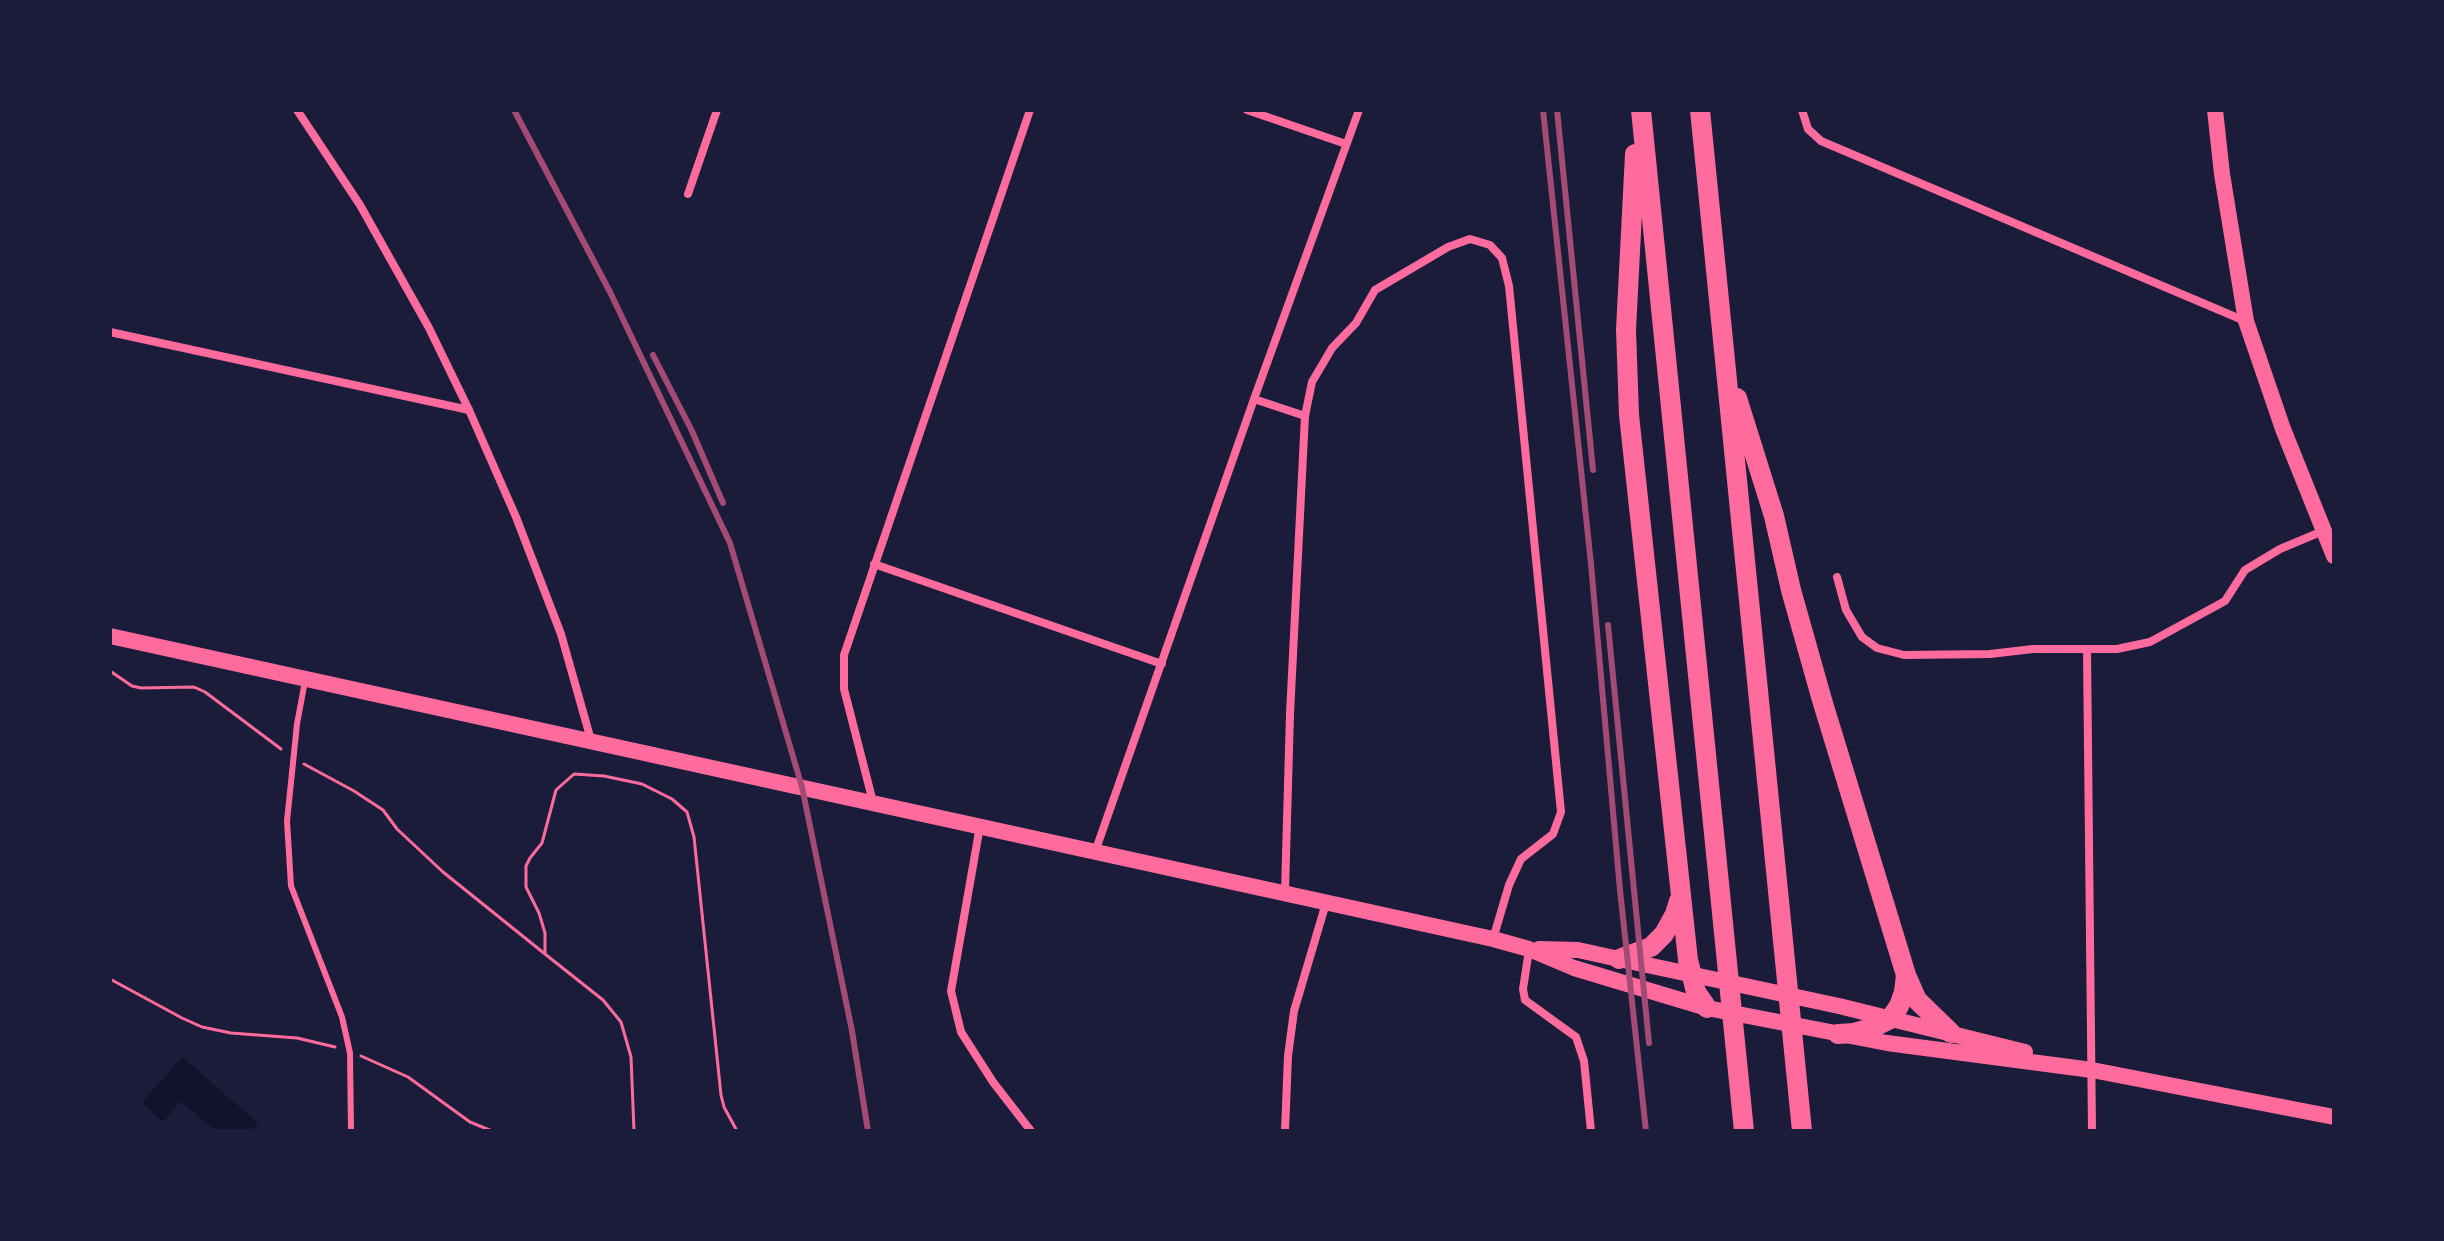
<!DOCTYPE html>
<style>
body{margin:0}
#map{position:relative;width:2444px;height:1241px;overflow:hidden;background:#1b1b3a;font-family:"DM Sans",sans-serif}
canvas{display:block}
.frame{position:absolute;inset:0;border:112px solid #1b1b3a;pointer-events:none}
</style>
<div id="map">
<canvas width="2444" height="1241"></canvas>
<div class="frame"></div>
</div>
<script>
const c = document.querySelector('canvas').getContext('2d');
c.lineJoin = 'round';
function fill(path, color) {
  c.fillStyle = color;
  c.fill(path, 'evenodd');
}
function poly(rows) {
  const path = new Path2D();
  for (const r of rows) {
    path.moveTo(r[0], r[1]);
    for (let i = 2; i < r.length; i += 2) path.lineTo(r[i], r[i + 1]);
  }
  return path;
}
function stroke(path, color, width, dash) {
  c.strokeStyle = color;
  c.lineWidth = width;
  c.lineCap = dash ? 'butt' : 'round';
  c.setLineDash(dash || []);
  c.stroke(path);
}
fill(poly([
 [182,1057,258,1123,252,1131,216,1131,181,1101,163,1122,142,1103]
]), '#12122b');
stroke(poly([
 [110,671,132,686,141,688,194,687,205,692,281,749],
 [304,764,354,791,383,810,397,829,443,872,545,954],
 [110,979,182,1018,202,1027,231,1033,297,1038,335,1047],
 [361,1056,408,1077,470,1122,492,1131],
 [634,1131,631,1057,621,1022,603,1000,545,954,545,933,539,913,526,887,526,866,530,858,542,843,556,790,574,774,604,776,642,784,672,799,687,812,694,837,721,1095,724,1107,737,1131]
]), '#ff6b9d', 3);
stroke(poly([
 [305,681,297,724,287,821,291,886,342,1017,350,1053,351,1131]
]), '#ff6b9d', 6);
stroke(poly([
 [297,110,360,205,429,328,469,410,516,517,561,634,591,740],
 [1247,110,1346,144],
 [1802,110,1808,129,1821,141,2245,321],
 [688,194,717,110],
 [110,332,469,410],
 [1254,399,1305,416],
 [874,564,1162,664],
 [1837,577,1846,610,1862,637,1877,648,1904,655,1990,654,2033,649,2117,649,2150,642,2225,601,2245,570,2280,549,2323,531],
 [2087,649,2092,1131],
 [873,802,844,689,844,655,1030,110],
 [980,826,951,991,961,1032,993,1082,1031,1131],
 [1095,852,1254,399,1359,110],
 [1285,891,1290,714,1305,416,1312,382,1332,348,1356,323,1375,290,1448,247,1470,239,1490,245,1502,258,1509,286,1561,812,1553,834,1521,859,1509,885,1493,939],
 [1529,950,1523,989,1525,1000,1576,1037,1584,1061,1591,1131],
 [1285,1131,1288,1056,1294,1011,1326,903]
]), '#ff6b9d', 8);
stroke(poly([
 [2215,110,2222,174,2246,321,2283,429,2334,556],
 [110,636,1493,939,1529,949,1574,968,1707,1008,1887,1043,2092,1070,2334,1117],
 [1539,949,1578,950,1619,959,1839,1006,2025,1052]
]), '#ff6b9d', 16);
stroke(poly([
 [1641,110,1744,1131],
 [1700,110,1802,1131],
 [1635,154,1626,330,1629,415,1688,960,1696,992,1707,1008],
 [1737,398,1774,516,1791,590,1822,700,1906,975,1917,1000,1951,1033],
 [1619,959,1651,947,1664,934,1675,914,1679,901],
 [1838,1034,1854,1033,1872,1028,1890,1019,1899,1006,1904,992,1906,975]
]), '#ff6b9d', 20);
stroke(poly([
 [514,110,610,292,730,543,802,787,852,1031,868,1131],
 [1543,110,1591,564,1620,890,1646,1131],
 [1557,110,1593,470],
 [653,355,692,431,723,503],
 [1608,625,1649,1043]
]), '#a44b75', 6);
</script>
